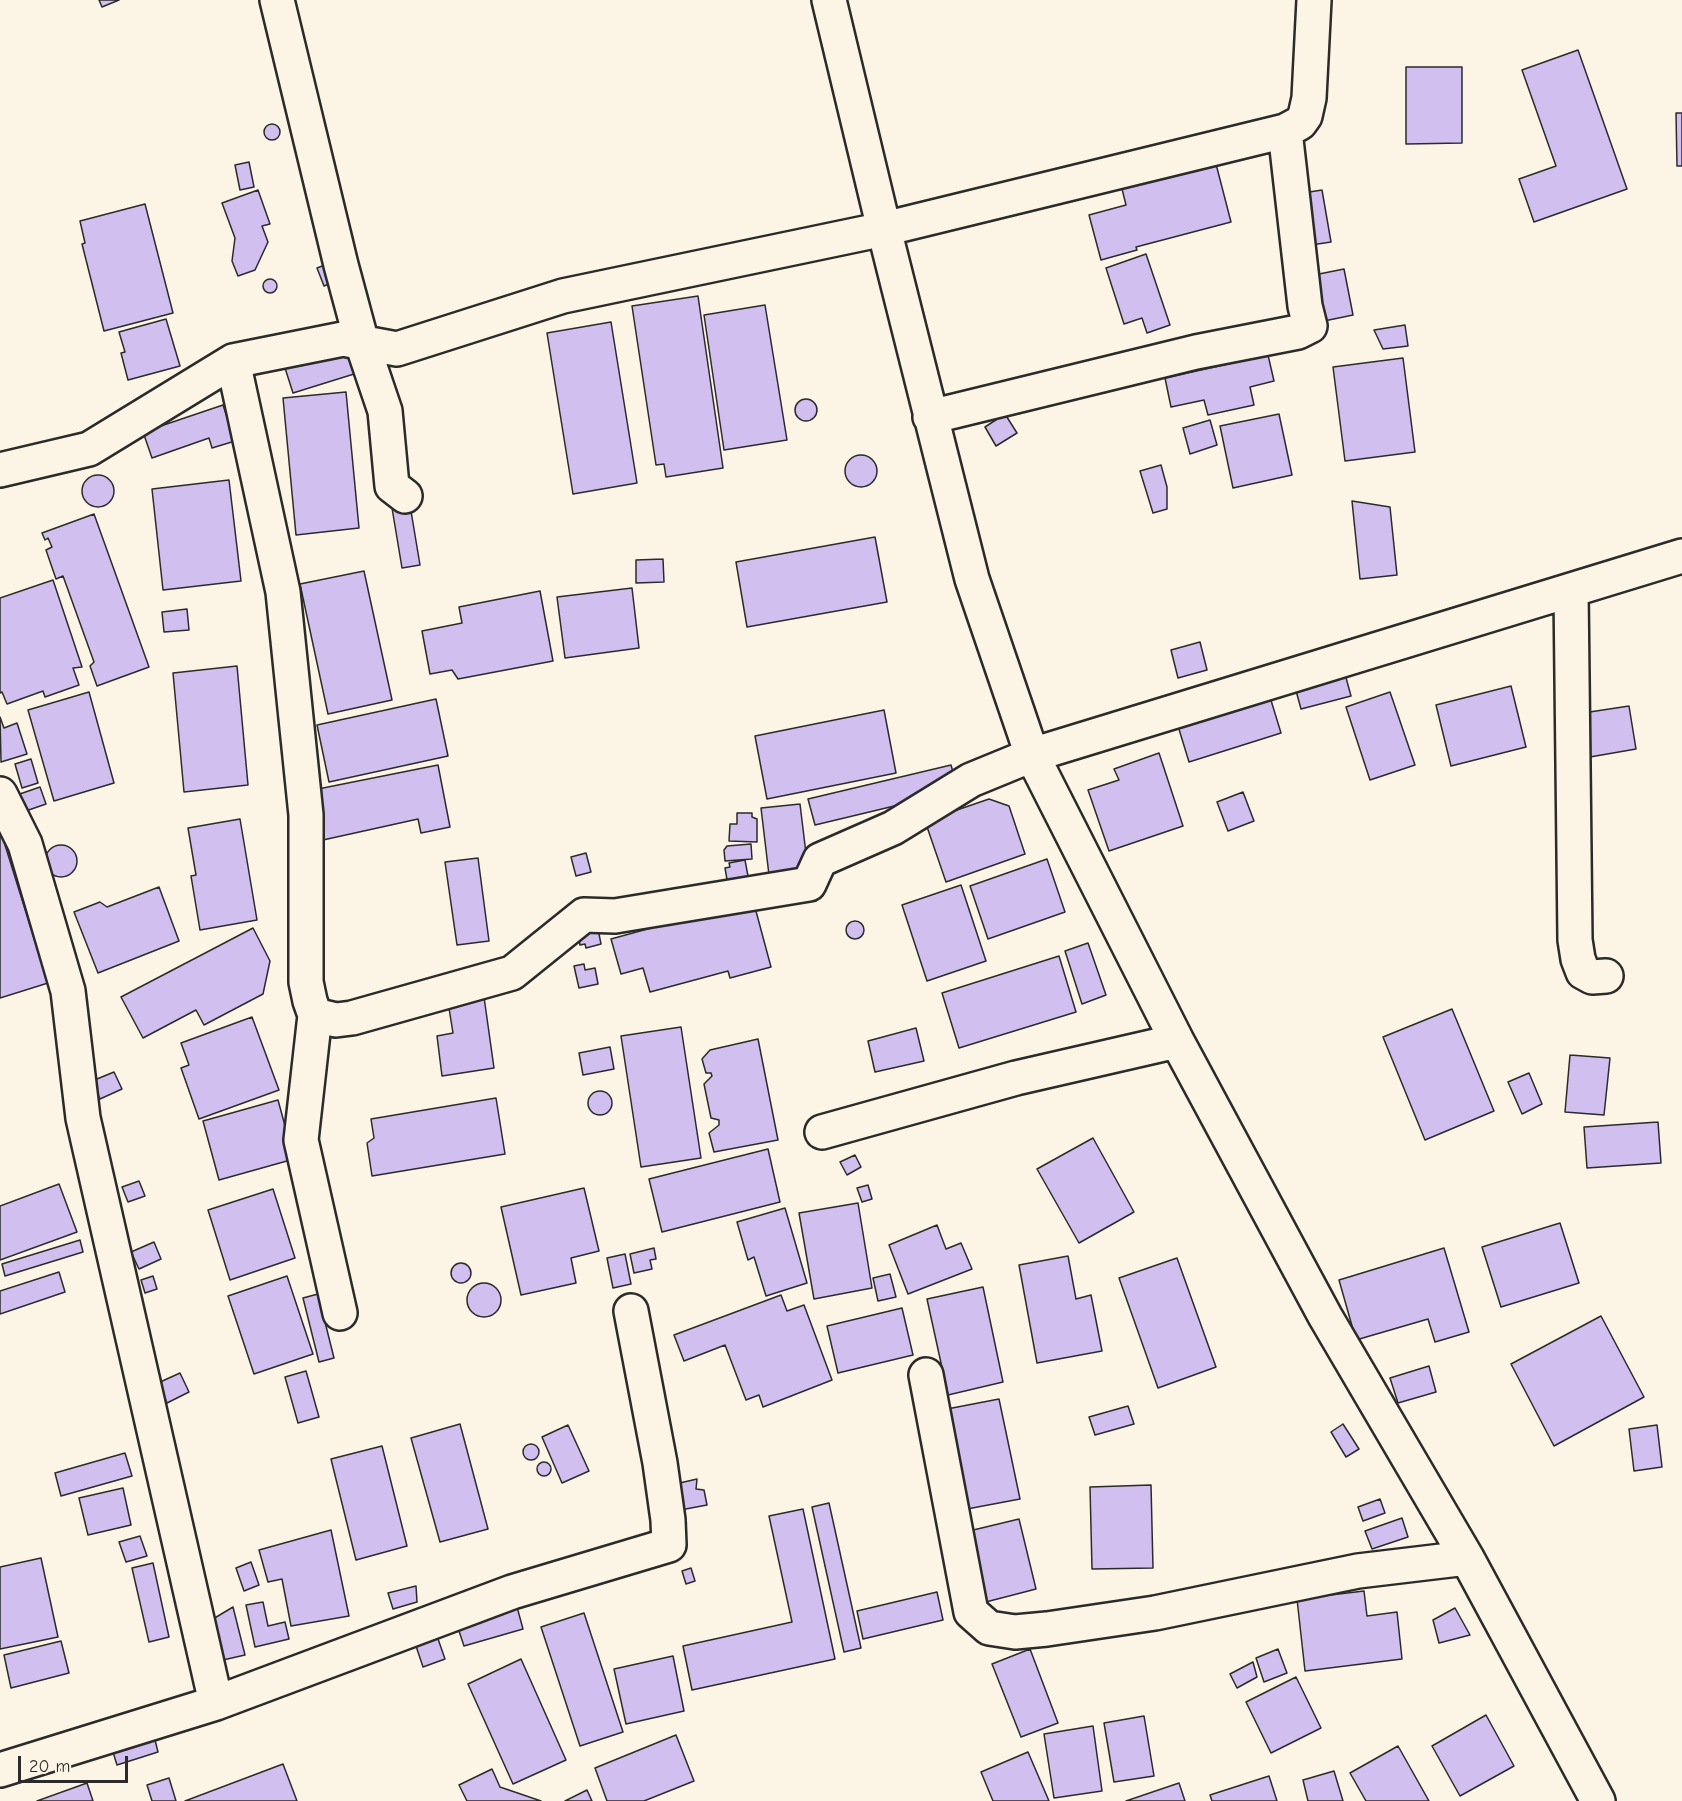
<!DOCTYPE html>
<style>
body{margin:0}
#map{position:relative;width:1682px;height:1801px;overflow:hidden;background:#fcf5e5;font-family:"Comic Neue",sans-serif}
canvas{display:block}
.scale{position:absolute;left:18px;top:1756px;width:110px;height:27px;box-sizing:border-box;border:3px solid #2b2b2b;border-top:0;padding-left:8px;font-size:18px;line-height:21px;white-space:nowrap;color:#2b2b2b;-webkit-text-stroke:4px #fcf5e5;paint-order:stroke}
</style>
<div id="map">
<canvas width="1682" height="1801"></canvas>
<div class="scale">20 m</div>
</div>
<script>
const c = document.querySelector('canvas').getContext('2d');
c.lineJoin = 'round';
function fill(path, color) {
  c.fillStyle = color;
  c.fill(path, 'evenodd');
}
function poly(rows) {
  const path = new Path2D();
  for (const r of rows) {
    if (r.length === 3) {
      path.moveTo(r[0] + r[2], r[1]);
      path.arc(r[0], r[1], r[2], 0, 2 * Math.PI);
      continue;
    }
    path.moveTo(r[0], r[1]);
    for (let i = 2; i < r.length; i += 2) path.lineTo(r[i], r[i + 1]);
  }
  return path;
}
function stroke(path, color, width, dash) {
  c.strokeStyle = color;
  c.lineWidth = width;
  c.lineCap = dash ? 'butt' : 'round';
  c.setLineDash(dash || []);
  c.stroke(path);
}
const building = poly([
 [99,0,119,0,102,7,99,0],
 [1578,50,1627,189,1534,222,1519,179,1556,166,1522,70,1578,50],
 [1406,67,1462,67,1462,143,1406,144,1406,67],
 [1676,113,1682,113,1682,166,1677,166,1676,113],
 [272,132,8],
 [249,162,254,187,240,190,235,165,249,162],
 [1216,164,1231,222,1136,247,1137,250,1101,260,1089,215,1126,205,1122,189,1216,164],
 [258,190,270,224,262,226,268,242,255,270,238,276,232,261,235,238,222,203,258,190],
 [1322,190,1331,242,1311,245,1303,193,1322,190],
 [145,204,173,313,104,331,82,244,85,243,80,221,145,204],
 [1146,254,1170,325,1147,333,1142,318,1124,324,1106,268,1146,254],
 [330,263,337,281,324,286,317,268,330,263],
 [1344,269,1353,315,1324,321,1314,275,1344,269],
 [270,286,7],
 [698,296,723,468,666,477,664,464,656,465,632,306,698,296],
 [765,305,787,440,724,450,704,315,765,305],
 [166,319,180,366,128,380,121,353,125,352,119,332,166,319],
 [611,322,637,483,573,494,547,333,611,322],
 [1405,325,1408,346,1383,349,1374,330,1405,325],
 [346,349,354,374,293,393,285,368,346,349],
 [1268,355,1274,381,1250,387,1254,405,1208,415,1204,400,1171,407,1165,378,1268,355],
 [1403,358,1415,452,1345,461,1333,367,1403,358],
 [346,392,359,528,296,535,283,398,346,392],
 [806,410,11],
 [223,405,235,441,212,448,209,438,152,458,143,432,223,405],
 [1005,414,1017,433,996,446,985,427,1005,414],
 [1279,414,1292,475,1233,488,1220,426,1279,414],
 [1210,420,1217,445,1190,454,1183,428,1210,420],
 [861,471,16],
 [1161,465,1167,487,1167,509,1153,513,1140,471,1161,465],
 [98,491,16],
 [229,480,241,581,163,590,152,489,229,480],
 [1352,501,1390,507,1397,575,1360,579,1352,501],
 [410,505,420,565,402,568,392,508,410,505],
 [94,514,149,667,97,686,90,666,94,662,63,576,56,579,46,550,52,547,48,538,45,540,42,533,94,514],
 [875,537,887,602,747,627,736,562,875,537],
 [663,559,664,582,636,583,636,560,663,559],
 [364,571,392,700,328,714,300,584,364,571],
 [53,580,82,667,73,668,79,685,45,697,43,691,7,704,2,692,0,693,0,598,53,580],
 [632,588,639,648,565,658,557,597,632,588],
 [540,591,553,661,458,679,452,670,430,674,422,631,462,623,459,607,540,591],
 [187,609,189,630,164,632,162,612,187,609],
 [1200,642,1207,670,1178,678,1171,650,1200,642],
 [237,666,248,785,184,792,173,673,237,666],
 [1345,674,1351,696,1301,709,1295,687,1345,674],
 [1511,686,1526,747,1451,766,1436,705,1511,686],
 [89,692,114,783,54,801,28,710,89,692],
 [1390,692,1415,765,1370,780,1346,707,1390,692],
 [1270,697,1281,733,1189,762,1178,726,1270,697],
 [436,699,448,756,329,782,317,725,436,699],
 [1629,706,1636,749,1590,757,1583,713,1629,706],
 [884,710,896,773,767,799,755,736,884,710],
 [0,717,4,728,17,723,27,754,1,762,0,717],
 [1159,753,1183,826,1109,851,1088,790,1119,780,1114,769,1159,753],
 [31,759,38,783,22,788,15,764,31,759],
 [438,765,450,827,421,833,418,819,323,840,313,790,438,765],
 [951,765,956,783,936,796,815,825,808,799,951,765],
 [40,787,46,804,20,813,14,796,40,787],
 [1243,792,1254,821,1228,831,1217,802,1243,792],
 [989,799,1009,806,1025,854,946,882,925,821,989,799],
 [800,804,808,870,769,875,761,808,800,804],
 [737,813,752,813,752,817,757,819,757,842,729,841,730,824,737,824,737,813],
 [240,819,257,920,200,930,191,876,196,875,188,828,240,819],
 [0,829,48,983,0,998,0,829],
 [751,844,752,859,725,861,724,850,727,846,751,844],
 [61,861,16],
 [586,853,591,872,576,876,571,857,586,853],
 [478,858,489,941,457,945,445,862,478,858],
 [1047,859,1065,912,988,939,970,886,1047,859],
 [745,860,750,887,729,891,725,868,730,867,729,863,745,860],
 [961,885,986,961,927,981,902,905,961,885],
 [159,887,179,941,98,973,74,912,100,902,107,907,159,887],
 [753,900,771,967,730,978,728,971,650,992,643,968,621,974,611,939,753,900],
 [855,930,9],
 [597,924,601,944,586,948,585,944,580,945,577,928,597,924],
 [253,928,270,961,263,994,204,1025,196,1010,143,1038,121,997,253,928],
 [1088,943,1106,995,1082,1004,1065,951,1088,943],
 [1059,956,1076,1012,959,1048,942,993,1059,956],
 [584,964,585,970,595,968,598,984,579,988,574,966,584,964],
 [484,997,494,1068,442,1076,437,1036,453,1033,448,1002,484,997],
 [1452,1009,1494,1111,1425,1140,1383,1037,1452,1009],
 [252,1017,279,1090,199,1119,181,1068,189,1065,181,1043,252,1017],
 [681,1027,701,1158,641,1167,621,1036,681,1027],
 [916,1028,924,1061,875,1072,868,1041,916,1028],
 [758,1039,778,1140,714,1152,709,1133,719,1125,719,1120,711,1118,704,1084,712,1076,711,1073,706,1073,702,1059,710,1050,758,1039],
 [610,1047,614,1069,583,1075,579,1053,610,1047],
 [1570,1055,1610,1058,1604,1115,1565,1112,1570,1055],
 [114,1072,122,1089,100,1099,92,1081,114,1072],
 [1529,1073,1542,1104,1522,1114,1508,1082,1529,1073],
 [600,1103,12],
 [496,1098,505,1154,372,1176,367,1143,374,1138,371,1119,496,1098],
 [278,1100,294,1159,219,1180,203,1121,278,1100],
 [1658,1122,1661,1163,1587,1168,1584,1127,1658,1122],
 [1093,1138,1134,1212,1079,1243,1037,1169,1093,1138],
 [768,1149,780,1202,662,1232,649,1179,768,1149],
 [855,1155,861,1167,847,1175,840,1162,855,1155],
 [139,1181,145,1196,128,1202,122,1187,139,1181],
 [59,1184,77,1232,0,1260,0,1206,59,1184],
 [868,1185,872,1199,862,1202,857,1188,868,1185],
 [584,1188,599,1251,571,1258,576,1283,521,1295,501,1207,584,1188],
 [273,1189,295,1258,230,1280,208,1210,273,1189],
 [858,1203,872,1288,814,1299,799,1213,858,1203],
 [785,1208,807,1283,766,1296,754,1257,748,1260,737,1222,785,1208],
 [1560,1223,1579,1283,1501,1307,1482,1247,1560,1223],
 [937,1225,946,1249,961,1243,972,1269,908,1294,889,1245,937,1225],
 [80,1240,83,1252,5,1276,2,1264,80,1240],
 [154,1242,161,1259,139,1269,131,1252,154,1242],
 [654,1248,656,1259,650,1260,652,1269,634,1273,630,1254,654,1248],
 [1444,1248,1469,1332,1435,1342,1428,1319,1356,1340,1339,1280,1444,1248],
 [625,1254,631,1284,613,1288,607,1258,625,1254],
 [1068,1256,1076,1299,1091,1295,1102,1351,1037,1363,1019,1265,1068,1256],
 [1177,1258,1216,1367,1158,1388,1119,1278,1177,1258],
 [461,1273,10],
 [59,1272,65,1292,0,1314,0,1291,59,1272],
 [890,1274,896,1297,878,1301,873,1278,890,1274],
 [153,1276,157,1289,145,1293,141,1280,153,1276],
 [287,1276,313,1354,254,1374,228,1296,287,1276],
 [484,1300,17],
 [983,1287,1003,1382,948,1395,927,1299,983,1287],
 [318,1294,334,1358,319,1362,303,1298,318,1294],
 [781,1295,787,1311,804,1305,832,1380,763,1407,759,1395,746,1400,725,1345,684,1361,674,1335,781,1295],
 [902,1308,913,1355,838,1373,827,1326,902,1308],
 [1601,1316,1644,1397,1554,1446,1511,1364,1601,1316],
 [1429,1366,1436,1392,1398,1403,1390,1378,1429,1366],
 [306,1371,319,1417,298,1423,285,1377,306,1371],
 [180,1373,189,1392,167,1403,158,1383,180,1373],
 [999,1399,1020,1499,967,1509,947,1409,999,1399],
 [1128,1406,1134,1424,1095,1435,1089,1417,1128,1406],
 [460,1424,488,1529,440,1542,411,1438,460,1424],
 [1343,1424,1359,1449,1346,1457,1331,1432,1343,1424],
 [568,1425,589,1471,562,1483,542,1437,568,1425],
 [1657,1425,1662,1467,1634,1471,1629,1429,1657,1425],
 [531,1452,8],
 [382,1446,407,1546,356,1560,331,1459,382,1446],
 [125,1453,132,1476,61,1496,55,1473,125,1453],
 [544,1469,7],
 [697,1479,696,1489,704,1490,707,1505,675,1511,671,1485,697,1479],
 [1151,1485,1153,1568,1092,1569,1090,1487,1151,1485],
 [123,1488,131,1525,88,1535,79,1498,123,1488],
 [1380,1499,1385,1513,1363,1521,1358,1507,1380,1499],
 [829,1503,861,1648,844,1652,812,1507,829,1503],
 [803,1509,835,1659,692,1690,683,1646,792,1622,769,1516,803,1509],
 [1402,1518,1408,1537,1372,1549,1365,1531,1402,1518],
 [1019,1519,1036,1589,982,1603,965,1532,1019,1519],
 [331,1530,349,1616,291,1626,282,1579,268,1582,259,1550,331,1530],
 [140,1536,147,1556,126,1562,119,1542,140,1536],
 [41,1558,58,1637,0,1649,0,1567,41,1558],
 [251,1562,259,1585,244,1591,236,1568,251,1562],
 [153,1563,169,1637,149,1642,132,1568,153,1563],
 [691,1568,695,1581,686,1584,682,1571,691,1568],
 [416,1586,417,1602,393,1609,388,1593,416,1586],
 [1364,1591,1367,1616,1397,1612,1402,1659,1305,1671,1297,1599,1364,1591],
 [937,1592,943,1620,863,1639,857,1611,937,1592],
 [263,1602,268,1626,285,1622,289,1639,255,1647,246,1605,263,1602],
 [233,1607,245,1655,223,1660,213,1619,233,1607],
 [517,1607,523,1629,464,1646,457,1625,517,1607],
 [1455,1608,1470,1635,1439,1643,1433,1620,1455,1608],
 [584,1613,623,1732,580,1746,541,1627,584,1613],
 [437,1636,445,1659,423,1667,415,1643,437,1636],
 [61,1641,69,1673,11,1688,4,1655,61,1641],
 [1030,1649,1058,1723,1021,1737,992,1664,1030,1649],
 [1278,1649,1287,1673,1264,1682,1256,1658,1278,1649],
 [673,1656,684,1711,626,1724,614,1669,673,1656],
 [521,1659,566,1760,513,1784,468,1684,521,1659],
 [1253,1662,1257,1677,1237,1688,1230,1674,1253,1662],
 [1296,1677,1321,1728,1271,1753,1246,1702,1296,1677],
 [1486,1715,1514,1766,1460,1796,1432,1746,1486,1715],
 [1144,1716,1154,1776,1114,1782,1104,1723,1144,1716],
 [1093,1726,1102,1791,1054,1798,1044,1734,1093,1726],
 [676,1735,694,1781,644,1801,607,1801,595,1768,676,1735],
 [154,1736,158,1752,117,1765,112,1749,154,1736],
 [1398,1746,1429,1801,1366,1801,1350,1773,1398,1746],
 [1028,1752,1049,1801,993,1801,981,1772,1028,1752],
 [283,1764,297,1801,185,1801,283,1764],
 [492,1769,500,1787,541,1801,467,1801,459,1785,492,1769],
 [1334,1771,1343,1801,1308,1801,1303,1780,1334,1771],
 [1269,1776,1277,1801,1212,1801,1210,1795,1269,1776],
 [169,1778,176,1801,152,1801,147,1785,169,1778],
 [87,1783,93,1801,37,1801,87,1783],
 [1179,1783,1185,1801,1126,1801,1179,1783],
 [587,1790,592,1801,565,1801,587,1790]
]);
fill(building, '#d1bff0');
stroke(building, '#2b2b2b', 1.5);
const minor = poly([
 [277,0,341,265,362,343,385,411,392,486,405,496],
 [829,0,884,229,972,579,1032,755,1177,1041,1325,1316,1467,1558,1598,1801],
 [233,361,283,592,306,815,306,982,310,1001,315,1015,336,1020,352,1018,512,973,584,915,615,916,809,884,820,860,893,828,971,780,1032,755,1682,556],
 [930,417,1196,352,1298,332,1310,326,1305,306,1285,131],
 [0,470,89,449,233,361,343,339,397,349,563,296,884,229,1285,131,1300,123,1305,116,1309,98,1314,0],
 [1571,590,1575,940,1578,959,1583,972,1592,977,1606,976],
 [0,794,25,844,68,991,83,1118,216,1703],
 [315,1015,301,1140,340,1313],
 [822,1132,1016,1078,1177,1041],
 [926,1375,971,1612,989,1628,1015,1632,1047,1629,1155,1613,1358,1571,1467,1558],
 [0,1770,216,1703,512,1592,669,1545,668,1520,660,1463,631,1311]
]);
stroke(minor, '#2b2b2b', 38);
stroke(minor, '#fcf5e5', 33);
</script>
